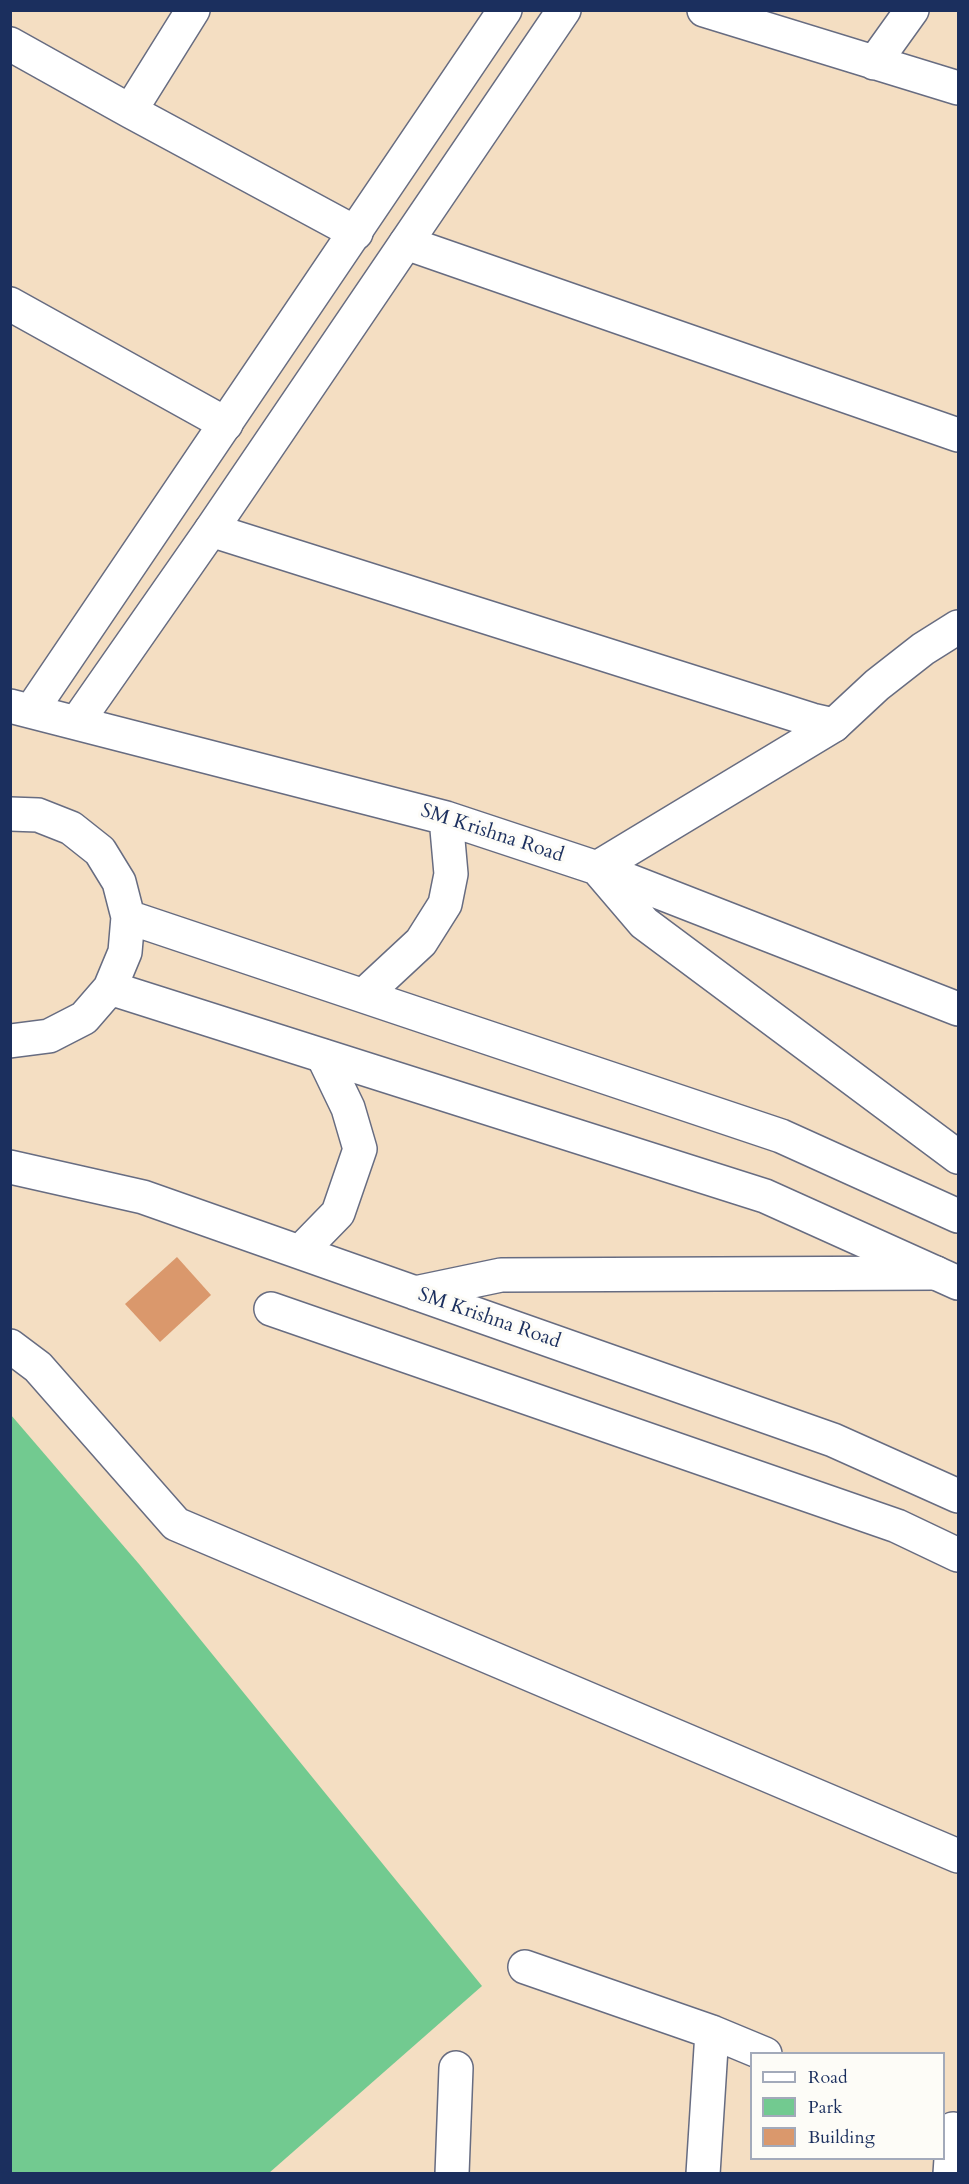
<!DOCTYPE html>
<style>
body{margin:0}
#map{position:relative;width:969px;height:2184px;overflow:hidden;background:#f4dec2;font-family:Cardo,serif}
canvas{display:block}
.frame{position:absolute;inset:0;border:12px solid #1b2f5e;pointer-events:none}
.legend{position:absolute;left:750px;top:2052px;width:195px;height:108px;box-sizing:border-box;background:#fdfcf7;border:2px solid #a3aaba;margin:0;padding:8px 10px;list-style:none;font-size:18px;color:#1b2f5e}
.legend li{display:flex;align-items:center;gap:12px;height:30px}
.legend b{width:30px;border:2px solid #a3aaba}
</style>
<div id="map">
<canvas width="969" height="2184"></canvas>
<div class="frame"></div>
<ul class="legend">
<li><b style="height:8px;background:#fff"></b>Road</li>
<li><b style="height:16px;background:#72ca90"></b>Park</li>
<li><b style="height:16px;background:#da986c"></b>Building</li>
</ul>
</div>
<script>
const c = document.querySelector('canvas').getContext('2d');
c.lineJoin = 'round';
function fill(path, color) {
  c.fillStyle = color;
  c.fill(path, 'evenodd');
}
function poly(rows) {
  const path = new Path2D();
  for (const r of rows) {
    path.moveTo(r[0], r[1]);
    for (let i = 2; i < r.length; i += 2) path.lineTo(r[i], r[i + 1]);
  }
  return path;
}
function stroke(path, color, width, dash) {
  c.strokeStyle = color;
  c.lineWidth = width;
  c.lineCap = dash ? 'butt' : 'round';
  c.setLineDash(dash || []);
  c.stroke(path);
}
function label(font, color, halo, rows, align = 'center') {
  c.font = font + ' Cardo,serif';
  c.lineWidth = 6;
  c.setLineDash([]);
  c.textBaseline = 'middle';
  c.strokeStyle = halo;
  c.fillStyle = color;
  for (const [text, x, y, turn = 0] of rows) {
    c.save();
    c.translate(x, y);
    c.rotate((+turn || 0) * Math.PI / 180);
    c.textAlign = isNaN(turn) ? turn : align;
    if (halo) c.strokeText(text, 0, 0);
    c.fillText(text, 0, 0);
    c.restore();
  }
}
fill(poly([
 [11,1415,139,1564,482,1986,269,2173,11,2173]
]), '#72ca90');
fill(poly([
 [177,1257,211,1295,160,1342,125,1304]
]), '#da986c');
const street = poly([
 [704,10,958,88],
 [10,44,130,111,356,233],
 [874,63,912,10],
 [130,111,193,10],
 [406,243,958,435],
 [10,304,226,424],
 [211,530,812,720,834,725],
 [271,1309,897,1526,958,1555],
 [10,1346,38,1367,176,1524,958,1856],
 [525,1967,712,2032,765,2054],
 [452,2174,456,2068],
 [703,2174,712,2032],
 [950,2174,953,2129]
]);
const secondary = poly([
 [958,627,923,649,877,685,834,725,597,868,644,923,958,1157],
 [10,706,446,818,597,868,958,1009],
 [31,711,505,10],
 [77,722,211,530,564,10],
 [364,995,421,942,445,904,451,874,446,818],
 [10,1167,143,1197,833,1440,958,1496],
 [300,1252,338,1213,360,1149,348,1108,323,1056],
 [415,1293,501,1275,936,1273]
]);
const highway = poly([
 [10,814,38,815,71,828,100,851,119,882,128,917,125,952,110,988,84,1018,49,1036,10,1041],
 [128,917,781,1136,958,1216],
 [110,988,765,1196,958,1283]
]);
stroke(street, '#676c81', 36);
stroke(secondary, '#676c81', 36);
stroke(highway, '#676c81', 36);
stroke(street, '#fff', 33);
stroke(secondary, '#fff', 33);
stroke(highway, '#fff', 33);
label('20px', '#1b2f5e', '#fdfcf7', [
 ["SM Krishna Road",492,834,18],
 ["SM Krishna Road",489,1319,19]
]);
</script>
